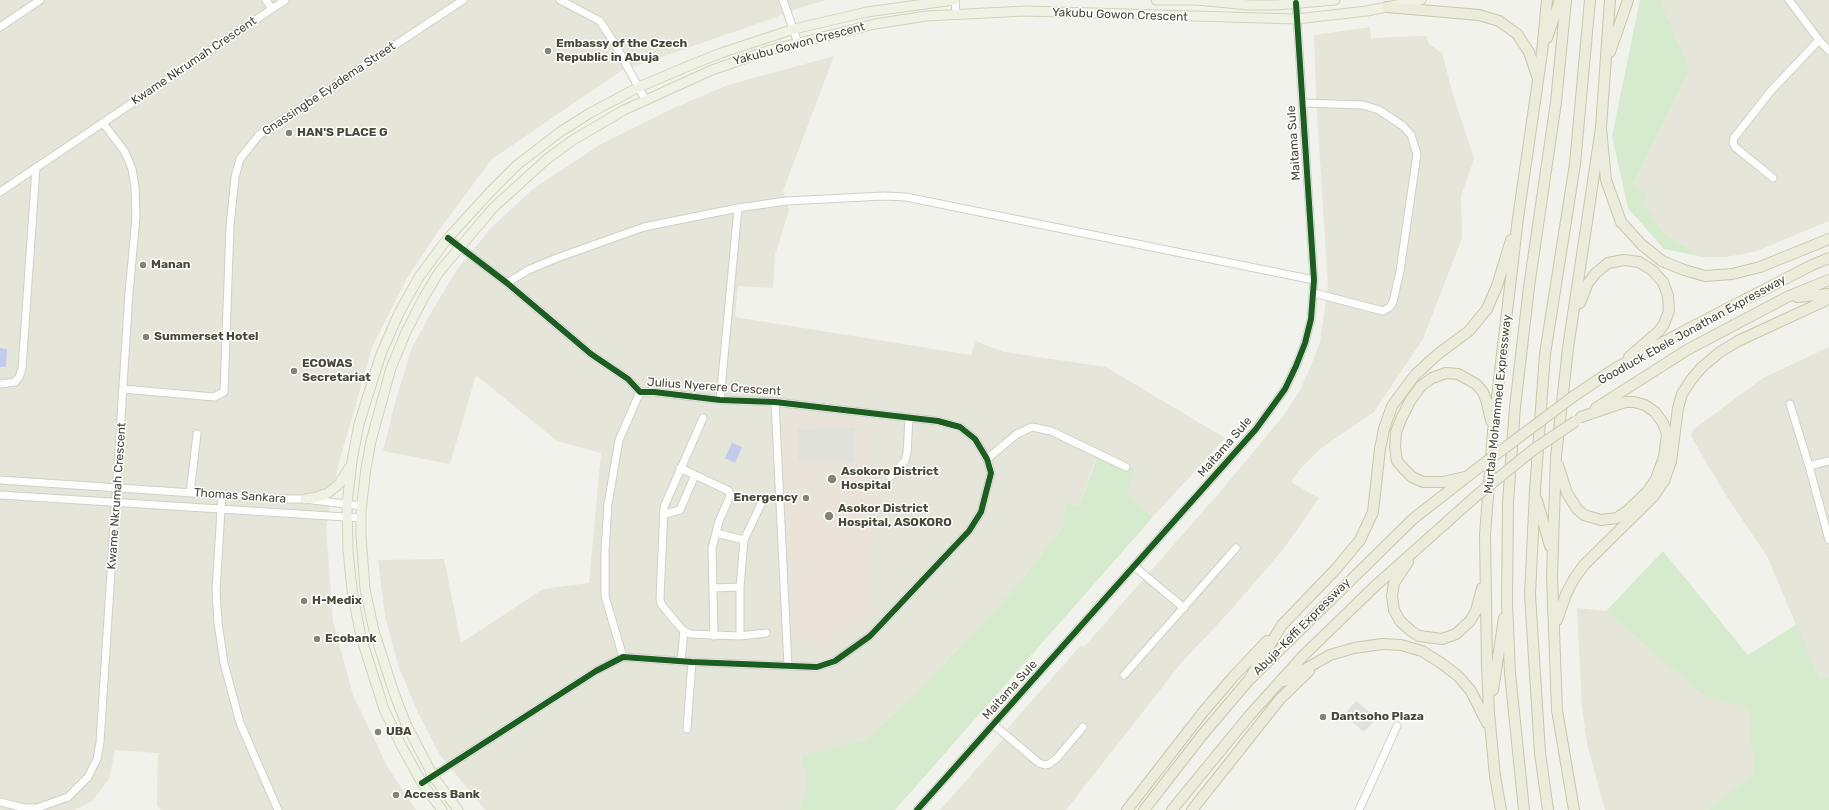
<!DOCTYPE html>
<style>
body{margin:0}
canvas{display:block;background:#f2f2ec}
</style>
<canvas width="1829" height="810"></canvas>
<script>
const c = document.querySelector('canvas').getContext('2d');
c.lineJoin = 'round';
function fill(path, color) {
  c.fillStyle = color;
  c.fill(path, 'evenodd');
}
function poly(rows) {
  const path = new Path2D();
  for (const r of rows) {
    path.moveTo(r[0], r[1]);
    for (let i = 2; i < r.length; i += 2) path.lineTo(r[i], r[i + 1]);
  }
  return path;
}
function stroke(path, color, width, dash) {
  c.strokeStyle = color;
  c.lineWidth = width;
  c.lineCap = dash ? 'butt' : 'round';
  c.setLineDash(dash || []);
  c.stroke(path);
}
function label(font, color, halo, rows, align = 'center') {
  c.font = font + ' Rubik,sans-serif';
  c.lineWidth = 3;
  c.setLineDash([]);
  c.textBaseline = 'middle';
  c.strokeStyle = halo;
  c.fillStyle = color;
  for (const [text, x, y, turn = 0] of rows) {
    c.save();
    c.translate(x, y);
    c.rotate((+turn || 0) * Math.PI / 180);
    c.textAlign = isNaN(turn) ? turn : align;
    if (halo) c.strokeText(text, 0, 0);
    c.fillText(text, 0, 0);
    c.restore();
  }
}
fill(poly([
 [0,0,827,0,802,7,771,19,621,71,492,159,442,226,407,278,373,345,339,462,326,527,333,621,353,695,387,766,416,810,161,810,157,805,158,753,115,750,109,779,92,801,74,810,0,810],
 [1660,0,1829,0,1829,221,1754,252,1726,257,1703,257,1664,233,1643,203,1633,184,1690,69],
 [1370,27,1371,38,1426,36,1429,44,1442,53,1452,91,1474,159,1461,196,1462,238,1423,339,1374,412,1320,449,1299,470,1291,482,1319,498,1285,547,1232,609,1182,662,1066,810,936,810,940,810,1010,731,1007,729,1081,645,1084,647,1219,493,1284,415,1300,390,1311,366,1320,342,1328,287,1316,97,1314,35],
 [834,56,783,191,789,210,775,255,773,288,738,286,735,317,971,355,976,341,1004,352,1106,367,1225,438,1153,517,1127,493,1118,461,1095,460,1079,507,1065,503,1063,527,1016,587,916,694,866,739,801,756,807,785,799,810,485,810,440,755,417,711,398,665,385,616,378,560,444,559,461,643,543,589,589,583,601,453,557,441,476,375,450,464,383,451,396,399,412,348,432,311,458,268,491,228,533,189,601,144,676,107,728,85],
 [1829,347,1829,676,1819,680,1767,556,1727,497,1693,440,1691,435,1694,429,1763,378],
 [1577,608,1606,611,1701,694,1749,708,1754,773,1709,810,1605,810,1587,744,1582,707]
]), '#e5e5da');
fill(poly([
 [783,409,871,422,871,498,875,533,870,580,874,610,862,623,839,642,808,644,796,634,787,553,782,474]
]), '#e9e3da');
fill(poly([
 [1640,0,1660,0,1690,69,1633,184,1647,195,1643,203,1664,233,1703,257,1664,249,1628,208,1612,136],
 [1100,449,1135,469,1127,493,1153,517,895,810,799,810,807,785,801,756,866,739,916,694,1016,587,1063,527,1065,503,1079,507],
 [1663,551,1748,655,1797,624,1819,679,1829,676,1829,810,1709,810,1754,773,1748,708,1701,694,1606,611]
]), '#d6ebce');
fill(poly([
 [855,428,855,462,798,462,798,429],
 [1356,701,1377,718,1364,732,1344,715]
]), '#e1e1dc');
fill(poly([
 [0,348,7,349,6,367,0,367],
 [732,443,742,447,735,463,725,458]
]), '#c0cbed');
const minor = poly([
 [266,0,272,9],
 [560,0,600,21,616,46,645,99],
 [783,0,798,43],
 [955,0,956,14],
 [1789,0,1819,40,1829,51],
 [0,27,40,0],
 [1303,103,1363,105,1379,110,1403,126,1411,135,1417,154,1400,271,1393,302,1390,307,1383,311,1314,293],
 [1773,178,1735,147,1733,143,1734,138,1770,92,1819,40],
 [0,192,285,0],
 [507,283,528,270,557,258,644,227,738,208,786,201,884,196,906,197,1314,280],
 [0,384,15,382,19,377,22,369,36,168],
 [123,389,214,397,224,392,230,226,235,177,240,159,259,135,463,0],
 [720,400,738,208],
 [775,402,788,666],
 [1790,404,1809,466,1829,540],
 [703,418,664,507,660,599,661,604,680,627,684,631,690,634,740,636,766,633],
 [987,459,1017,434,1032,427,1051,431,1126,467],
 [1809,466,1829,461],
 [680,468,729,491,730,496,719,521,712,548,714,636],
 [890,477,905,461,907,453,909,418],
 [0,480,283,499,305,499,362,506],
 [190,493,197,434],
 [222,494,216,591,218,623,224,663,240,723,278,810],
 [0,495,361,518],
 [665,514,680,510,695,475],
 [716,533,744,540],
 [1135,567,1184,608],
 [713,588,740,587],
 [740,636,740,587,744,540,762,502],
 [623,657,605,596,605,551,608,504,619,440,640,392],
 [681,661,684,631],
 [1124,675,1236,548],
 [994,725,1039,763,1045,765,1049,764,1057,758,1083,727],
 [687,729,692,662],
 [422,783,596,671,623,657,692,662,817,667,835,661,870,636,969,531,981,512,991,473,987,459,975,439,960,427,938,421,775,402,720,400,654,392,640,392,628,379,591,354,507,283,448,238],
 [0,802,24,808,37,808,68,797,88,777,97,759,100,742,129,293,136,217,135,187,132,169,125,152,103,123],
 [917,810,1256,429,1285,389,1296,366,1305,343,1311,319,1314,280,1296,3],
 [1359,810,1397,726]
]);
const major = poly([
 [1156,0,1196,0,1249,5,1277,5,1335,0],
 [305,499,317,497,328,493,339,484,349,468],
 [442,810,422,783,401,745,384,709,361,637,352,590,348,550,347,504,352,461,359,424,381,354,399,313,419,277,448,238,491,191,517,165,560,132,590,113,639,87,686,67,721,53,794,29,867,12,954,0],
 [458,810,433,776,406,724,394,693,374,631,365,589,361,536,361,511,366,468,371,441,391,368,406,332,424,297,439,272,493,208,547,159,573,140,624,110,712,70,770,50,875,24,926,16,1025,11,1296,19,1367,11,1421,0]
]);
const highway = poly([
 [1610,0,1601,128,1606,180,1621,222,1641,244,1662,261,1684,270,1705,276,1732,274,1760,267,1829,239],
 [1387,7,1479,15,1499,21,1517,34,1529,52,1537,76],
 [1547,38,1560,0],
 [1610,52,1628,0],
 [1797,297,1829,294],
 [1580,303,1588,283,1596,273,1608,263,1624,260,1639,262,1652,270,1663,282,1668,296,1669,311,1664,324,1659,331,1629,357],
 [1574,396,1614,369,1688,329,1812,265,1829,258],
 [1596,408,1687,350,1787,297,1829,280],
 [1558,465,1567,493,1577,509,1584,515,1601,520,1617,518,1627,511,1648,491,1656,479,1664,457,1667,434,1663,423,1655,412,1645,405,1634,402,1625,402,1581,417],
 [1465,477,1443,482,1423,482,1412,477,1404,469,1397,461,1395,447,1396,432,1402,417,1410,401,1421,386,1432,378,1446,373,1458,374,1476,384,1483,392,1487,403,1491,421],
 [1537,500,1550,546],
 [1408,562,1394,583,1392,596,1394,610,1400,621,1411,631,1419,636,1442,639,1456,634,1470,621,1476,611,1482,588],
 [1557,620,1566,594,1574,579,1584,565,1653,497,1664,481,1671,462,1678,408,1682,394,1691,380,1702,367,1720,352,1738,341,1829,299],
 [1248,681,1282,625,1336,569,1360,540,1373,512,1380,449,1384,429,1392,406,1415,375,1438,354,1469,331,1487,309,1497,286,1511,240],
 [1284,681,1330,655,1354,648,1382,644,1401,645,1422,651,1441,663,1458,676,1471,691,1487,723],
 [1493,690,1504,618],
 [1127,810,1204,711,1234,676,1267,641],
 [1144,810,1203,734,1248,681,1413,519,1482,465],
 [1172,810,1249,716,1303,656,1373,588,1476,496],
 [1192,810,1280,699,1309,671],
 [1501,810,1495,776,1489,713,1487,665,1485,535,1493,431,1518,218,1542,53,1547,0],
 [1524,810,1510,673,1507,603,1508,502,1515,407,1529,287,1556,102,1566,0],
 [1548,810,1540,753,1530,595,1535,490,1545,354,1575,164,1590,0],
 [1574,810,1557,710,1552,576,1556,457,1568,348,1601,128]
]);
stroke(minor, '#d0d0ca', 9);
stroke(major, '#d2d3ba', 11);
stroke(highway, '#c8c8a9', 12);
stroke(minor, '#fdfdfc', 7);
stroke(major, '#f0f1e5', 9);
stroke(highway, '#ebecdb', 10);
const highwayBridge = poly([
 [1482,465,1574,396],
 [1476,496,1533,450,1576,421]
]);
stroke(highwayBridge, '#c8c8a9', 12, []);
stroke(highwayBridge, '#ebecdb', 10);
stroke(poly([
 [422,783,596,671,623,657,692,662,817,667,835,661,870,636,969,531,981,512,991,473,987,459,975,439,960,427,938,421,775,402,720,400,654,392,640,392,628,379,591,354,507,283,448,238],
 [917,810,1256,429,1285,389,1296,366,1305,343,1311,319,1314,280,1296,3]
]), '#1b5e20', 6);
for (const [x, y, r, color] of [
 [548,51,4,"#848377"],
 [289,133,4,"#848377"],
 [143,265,4,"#848377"],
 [146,337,4,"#848377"],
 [294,371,4,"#848377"],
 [832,479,5,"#848377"],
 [806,498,4,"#848377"],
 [829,516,5,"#848377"],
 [304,601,4,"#848377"],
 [317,639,4,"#848377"],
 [1323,717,4,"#848377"],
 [378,732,4,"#848377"],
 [396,795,4,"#848377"]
]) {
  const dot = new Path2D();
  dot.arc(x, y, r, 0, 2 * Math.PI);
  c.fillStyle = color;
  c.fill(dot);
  stroke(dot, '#fff', 1.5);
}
label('12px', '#484738', '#fff', [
 ["Yakubu Gowon Crescent",1120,15,2],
 ["Yakubu Gowon Crescent",799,44,-15],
 ["Kwame Nkrumah Crescent",194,61,-34],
 ["Gnassingbe Eyadema Street",329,89,-34],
 ["Maitama Sule",1294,143,-94],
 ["Goodluck Ebele Jonathan Expressway",1692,330,-29],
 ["Julius Nyerere Crescent",714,387,4],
 ["Murtala Mohammed Expressway",1498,404,-84],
 ["Maitama Sule",1225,447,-49],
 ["Kwame Nkrumah Crescent",117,496,-86],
 ["Thomas Sankara",240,496,4],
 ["Abuja-Keffi Expressway",1302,627,-45],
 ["Maitama Sule",1010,690,-48]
]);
label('bold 12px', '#484738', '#fff', [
 ["Embassy of the Czech",556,44],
 ["Republic in Abuja",556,58],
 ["HAN'S PLACE G",297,133],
 ["Manan",151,265],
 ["Summerset Hotel",154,337],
 ["ECOWAS",302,364],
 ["Secretariat",302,378],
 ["Asokoro District",841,472],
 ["Hospital",841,486],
 ["Energency",798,498,"right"],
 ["Asokor District",838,509],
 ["Hospital, ASOKORO",838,523],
 ["H-Medix",312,601],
 ["Ecobank",325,639],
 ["Dantsoho Plaza",1331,717],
 ["UBA",386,732],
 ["Access Bank",404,795]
], 'left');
</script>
